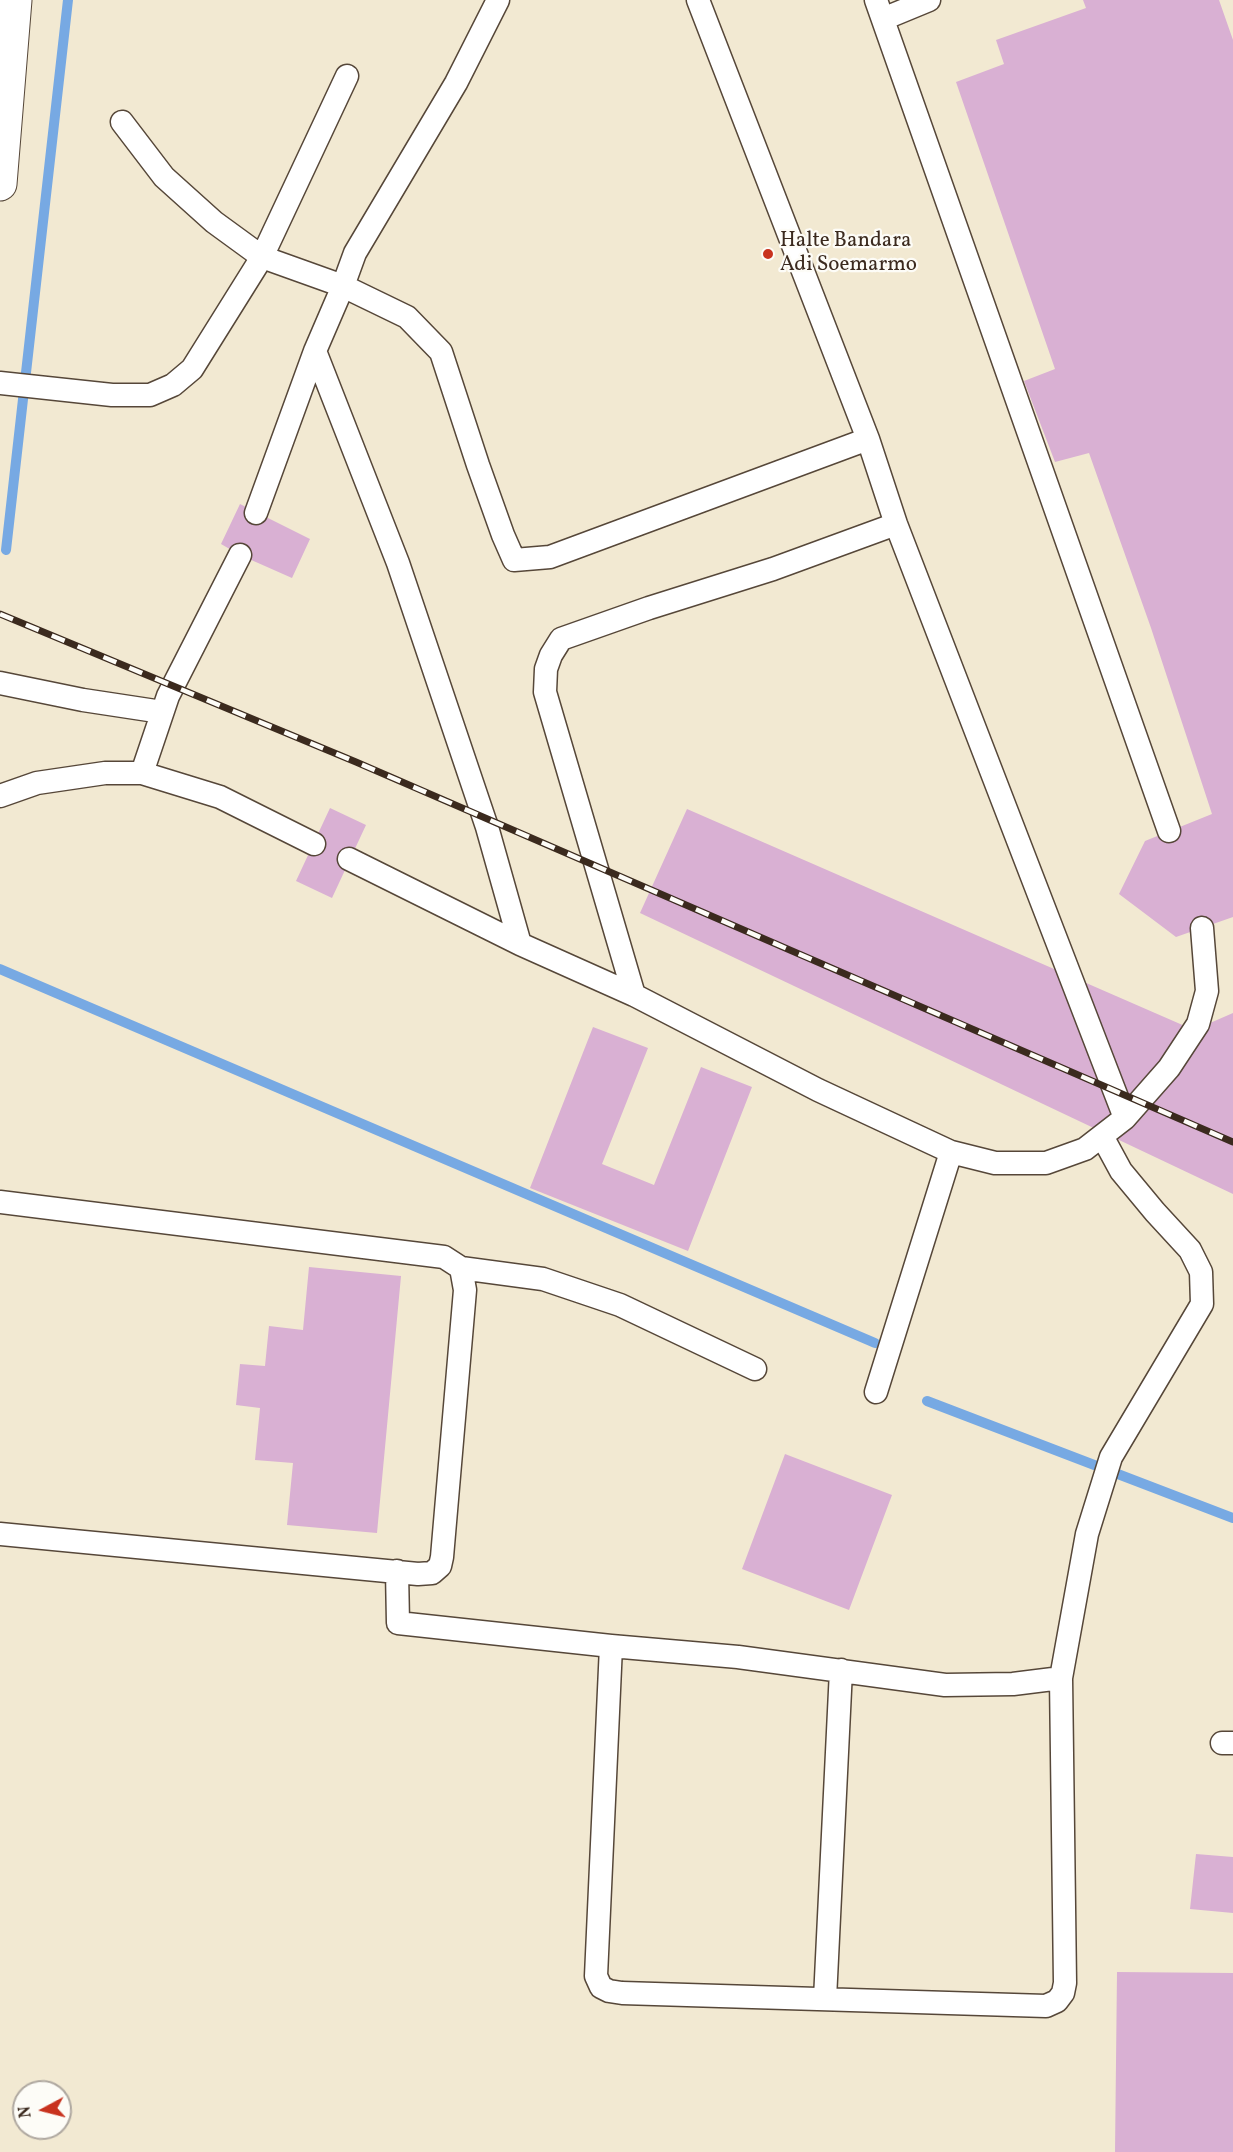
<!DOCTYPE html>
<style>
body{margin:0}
#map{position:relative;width:1233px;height:2152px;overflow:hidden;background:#f2e9d2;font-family:Vollkorn,serif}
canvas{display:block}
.north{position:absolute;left:12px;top:2080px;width:60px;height:60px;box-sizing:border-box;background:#fdfcf7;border:2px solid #afa8a0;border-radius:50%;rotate:263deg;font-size:16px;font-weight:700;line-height:24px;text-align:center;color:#3b2a1e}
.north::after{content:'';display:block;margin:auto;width:21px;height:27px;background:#c8321e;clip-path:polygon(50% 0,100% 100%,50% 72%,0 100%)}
</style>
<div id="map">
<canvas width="1233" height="2152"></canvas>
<div class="north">N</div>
</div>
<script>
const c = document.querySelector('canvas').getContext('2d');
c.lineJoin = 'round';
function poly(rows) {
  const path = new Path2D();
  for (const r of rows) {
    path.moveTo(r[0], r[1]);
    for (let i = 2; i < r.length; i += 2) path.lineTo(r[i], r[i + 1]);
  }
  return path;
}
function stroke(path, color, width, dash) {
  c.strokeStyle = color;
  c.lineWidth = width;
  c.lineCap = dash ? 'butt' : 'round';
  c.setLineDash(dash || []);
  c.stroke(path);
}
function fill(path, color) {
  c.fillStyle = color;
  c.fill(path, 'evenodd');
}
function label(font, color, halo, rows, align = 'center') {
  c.font = font + ' Vollkorn,serif';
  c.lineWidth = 4.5;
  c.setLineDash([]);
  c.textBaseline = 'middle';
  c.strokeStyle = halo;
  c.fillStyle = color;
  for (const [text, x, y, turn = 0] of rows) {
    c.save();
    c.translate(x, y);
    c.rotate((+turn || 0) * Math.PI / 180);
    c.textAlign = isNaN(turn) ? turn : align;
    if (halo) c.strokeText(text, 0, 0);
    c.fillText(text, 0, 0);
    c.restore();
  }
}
stroke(poly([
 [6,550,68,0],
 [0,969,875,1343],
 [927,1401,1233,1518]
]), '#77a9e3', 10);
fill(poly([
 [1083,0,1219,0,1233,40,1233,917,1176,937,1119,894,1145,841,1212,814,1151,628,1089,453,1055,462,1024,381,1055,369,956,82,1004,64,996,40,1086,8],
 [240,504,310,539,292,578,240,555,221,544],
 [330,808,366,825,332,898,296,881],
 [687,809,1194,1030,1233,1013,1233,1194,640,913],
 [593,1027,648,1048,602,1164,654,1185,701,1067,752,1087,688,1251,530,1188],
 [309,1267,401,1276,377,1533,287,1525,293,1463,255,1460,260,1408,236,1405,240,1364,265,1366,269,1326,303,1330],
 [785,1454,892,1495,849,1610,742,1569],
 [1196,1854,1233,1857,1233,1913,1190,1909],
 [1117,1972,1233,1973,1233,2152,1115,2152]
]), '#d9b0d3');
const service = poly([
 [698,0,868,439,896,524,1125,1118],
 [876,0,1169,831],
 [883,19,929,0],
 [122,122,164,177,214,222,262,257,343,286,407,317,441,352,478,465,503,535,514,560,550,557,868,439],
 [315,351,398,563,487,827,520,944],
 [0,383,112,395,150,395,173,385,192,369,262,257,347,76],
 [256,513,315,351,343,286,355,253,456,83,498,0],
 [0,683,83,700,162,712],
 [142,773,168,696,240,555],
 [0,796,37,783,105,773,142,773,220,797,314,844],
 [349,859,520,944,634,995,818,1090,951,1152,995,1163,1046,1163,1085,1149,1125,1118,1169,1068,1198,1024,1207,991,1202,928],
 [634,995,545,692,546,669,551,655,561,639,649,608,773,569,896,524],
 [0,1202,444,1257,461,1268,465,1290,442,1557,440,1566,432,1573,418,1574,0,1534],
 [461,1268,543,1279,620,1305,755,1369],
 [876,1392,951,1152],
 [397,1571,398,1623,611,1646,738,1657,945,1685,1013,1684,1061,1678,1087,1534,1111,1457,1202,1304,1201,1272,1190,1250,1155,1212,1121,1171,1102,1136],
 [611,1646,596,1976,601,1987,609,1991,622,1993,1046,2006,1057,2001,1063,1993,1065,1983,1061,1678],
 [1222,1743,1233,1743],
 [825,1999,841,1670]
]);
const tertiary = poly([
 [0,184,15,0]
]);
stroke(service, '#564739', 25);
stroke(tertiary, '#564739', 35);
stroke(service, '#fff', 22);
stroke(tertiary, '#fff', 33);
const rail = poly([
 [0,614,356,762,1233,1142]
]);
stroke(rail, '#3b2a1e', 7);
stroke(rail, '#fdfcf7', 4.5, [14]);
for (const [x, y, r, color] of [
 [768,254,6,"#c8321e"]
]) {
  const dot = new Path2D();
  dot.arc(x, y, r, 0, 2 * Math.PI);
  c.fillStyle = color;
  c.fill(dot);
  stroke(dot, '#fdfcf7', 2);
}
label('21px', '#3b2a1e', '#fdfcf7', [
 ["Halte Bandara",780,242],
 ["Adi Soemarmo",780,266]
], 'left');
</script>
